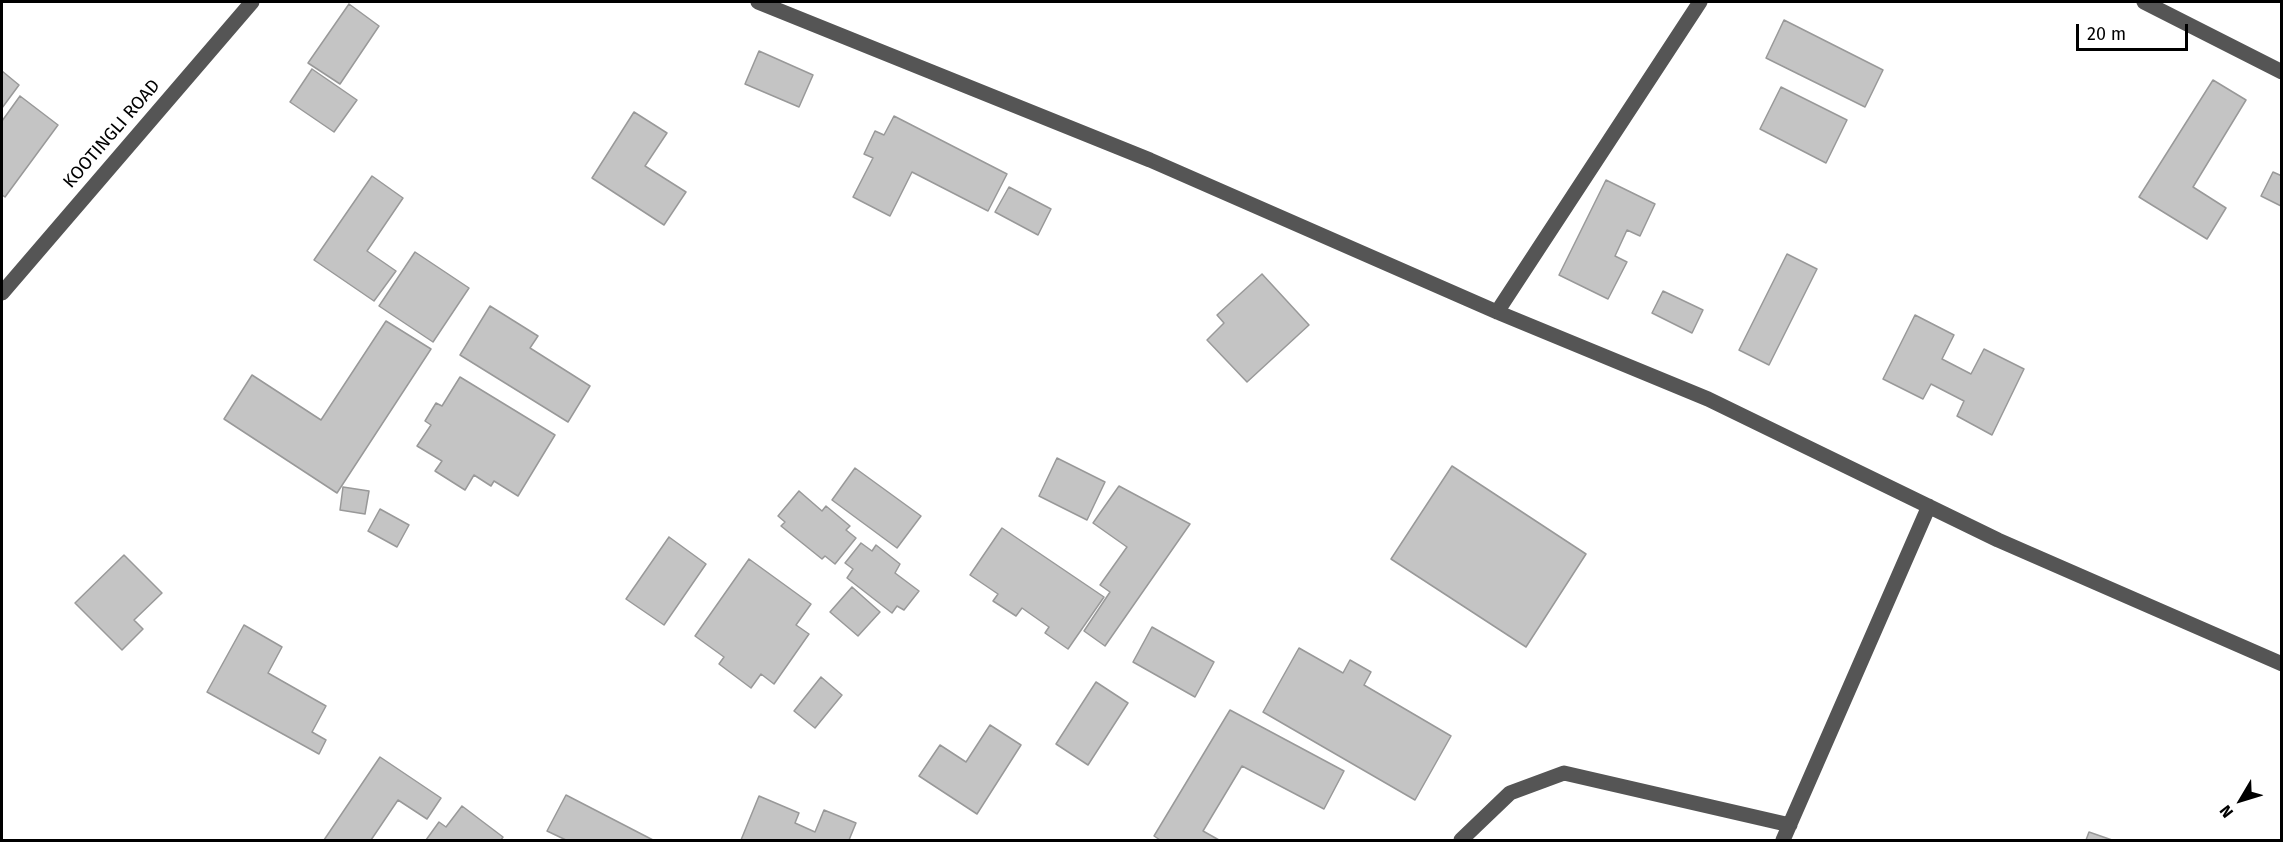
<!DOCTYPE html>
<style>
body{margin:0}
#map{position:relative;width:2283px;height:842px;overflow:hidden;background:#fff;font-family:"Fira Sans",sans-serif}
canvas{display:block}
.frame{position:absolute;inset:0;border:3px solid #000;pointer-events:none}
.north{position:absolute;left:2211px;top:770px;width:60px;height:60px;-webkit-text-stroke:4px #fff;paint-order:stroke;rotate:232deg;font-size:16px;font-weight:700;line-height:24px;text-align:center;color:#000}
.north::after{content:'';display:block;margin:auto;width:21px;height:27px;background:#000;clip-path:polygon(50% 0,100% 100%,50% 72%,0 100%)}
.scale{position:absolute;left:2076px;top:24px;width:112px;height:27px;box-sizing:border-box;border:3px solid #000;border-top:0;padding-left:8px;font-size:18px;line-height:21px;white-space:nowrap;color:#000;-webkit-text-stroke:4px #fff;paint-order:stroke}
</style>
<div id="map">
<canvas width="2283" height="842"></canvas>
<div class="frame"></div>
<div class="north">N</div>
<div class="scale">20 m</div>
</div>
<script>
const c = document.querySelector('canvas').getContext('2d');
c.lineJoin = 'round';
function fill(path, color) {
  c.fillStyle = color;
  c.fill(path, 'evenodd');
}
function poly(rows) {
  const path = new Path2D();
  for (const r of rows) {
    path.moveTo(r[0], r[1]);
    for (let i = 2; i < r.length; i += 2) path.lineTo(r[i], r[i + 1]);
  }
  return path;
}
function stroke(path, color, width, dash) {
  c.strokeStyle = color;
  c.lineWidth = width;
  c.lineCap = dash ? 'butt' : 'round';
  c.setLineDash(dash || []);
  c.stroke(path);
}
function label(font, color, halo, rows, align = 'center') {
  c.font = font + ' "Fira Sans",sans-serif';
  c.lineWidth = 4.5;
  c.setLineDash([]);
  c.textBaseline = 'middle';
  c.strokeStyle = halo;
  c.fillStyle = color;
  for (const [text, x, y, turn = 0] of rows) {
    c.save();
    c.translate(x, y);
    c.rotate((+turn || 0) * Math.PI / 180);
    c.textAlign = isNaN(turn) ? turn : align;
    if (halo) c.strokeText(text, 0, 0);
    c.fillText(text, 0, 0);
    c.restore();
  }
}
const building = poly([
 [349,4,379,26,340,84,308,63,349,4],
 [1784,20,1883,70,1865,107,1766,58,1784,20],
 [759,51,813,75,799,107,745,84,759,51],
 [312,69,357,100,334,132,290,102,312,69],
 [2,71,19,85,2,108,2,71],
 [2213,80,2246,100,2193,187,2226,208,2207,239,2139,197,2213,80],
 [1781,87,1847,120,1826,163,1760,129,1781,87],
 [20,96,58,125,5,197,2,195,2,121,20,96],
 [634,112,667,133,645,166,686,192,664,225,592,178,634,112],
 [894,116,1007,174,988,211,912,172,890,216,853,197,873,158,864,154,875,131,884,135,894,116],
 [2273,172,2282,176,2281,206,2261,196,2273,172],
 [372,176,403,198,367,251,396,271,374,301,314,260,372,176],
 [1606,180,1655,204,1640,236,1627,230,1615,256,1627,262,1608,299,1559,275,1606,180],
 [1009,187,1051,209,1038,235,995,212,1009,187],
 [415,252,469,288,433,342,379,306,415,252],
 [1787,254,1817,269,1769,365,1739,350,1787,254],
 [1262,274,1309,325,1247,382,1207,340,1224,323,1217,315,1262,274],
 [1663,291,1703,310,1692,333,1652,313,1663,291],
 [490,306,538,336,530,348,590,386,568,422,460,355,490,306],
 [1915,315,1954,335,1942,359,1971,374,1984,349,2024,369,1992,435,1957,416,1964,401,1931,384,1923,399,1883,379,1915,315],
 [386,321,431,349,337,493,224,419,252,375,321,420,386,321],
 [460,377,555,435,518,496,494,481,491,486,474,475,465,490,435,471,442,461,417,446,431,425,425,421,436,403,442,406,460,377],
 [1057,458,1105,482,1087,520,1039,496,1057,458],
 [1452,466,1586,554,1526,647,1391,559,1452,466],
 [855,468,921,516,897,548,832,500,855,468],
 [1119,486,1190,524,1105,646,1084,631,1110,592,1100,585,1127,547,1093,523,1119,486],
 [343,487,369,491,365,514,340,510,343,487],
 [799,491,822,511,826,506,850,526,846,530,856,538,835,564,825,556,822,559,781,526,785,522,778,516,799,491],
 [380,509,409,525,397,547,368,531,380,509],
 [1002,528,1104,597,1068,649,1045,633,1049,627,1022,608,1016,616,993,601,998,594,970,575,1002,528],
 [669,537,706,564,664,625,626,599,669,537],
 [861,543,872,551,876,545,900,564,895,573,919,591,904,610,897,606,892,613,847,578,853,569,845,563,861,543],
 [124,555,162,593,134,620,143,629,122,650,75,603,124,555],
 [749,559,811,604,796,625,809,634,774,684,761,674,751,688,719,664,724,657,695,636,749,559],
 [852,587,880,612,858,636,830,612,852,587],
 [244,625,282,647,268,673,326,706,312,732,326,740,319,754,207,692,244,625],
 [1152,627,1214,662,1195,697,1133,662,1152,627],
 [1299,648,1343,673,1350,660,1371,672,1364,685,1451,736,1415,800,1263,712,1299,648],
 [821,677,842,695,815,728,794,711,821,677],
 [1096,682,1128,703,1088,765,1056,744,1096,682],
 [1230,710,1344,771,1324,809,1242,766,1203,831,1219,840,1160,840,1154,836,1230,710],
 [990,725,1021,745,977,814,919,776,940,745,966,762,990,725],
 [380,757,441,798,427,819,398,800,371,840,324,840,380,757],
 [566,795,653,840,566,840,547,831,566,795],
 [759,796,799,813,795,823,815,832,824,810,856,823,849,840,741,840,759,796],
 [462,806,503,837,501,840,426,840,439,822,446,827,462,806],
 [2089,832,2112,840,2086,840,2089,832]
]);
fill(building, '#c4c4c4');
stroke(building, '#999', 1.5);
stroke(poly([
 [758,2,1150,160,1497,312,1708,399,1998,540,2282,664],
 [2144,2,2282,72],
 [2,293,252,2],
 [1497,312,1700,2],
 [1461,840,1510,793,1564,773,1790,825],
 [1783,840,1929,506]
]), '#555', 15);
label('18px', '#000', '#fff', [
 ["KOOTINGLI ROAD",112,134,-49]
]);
</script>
